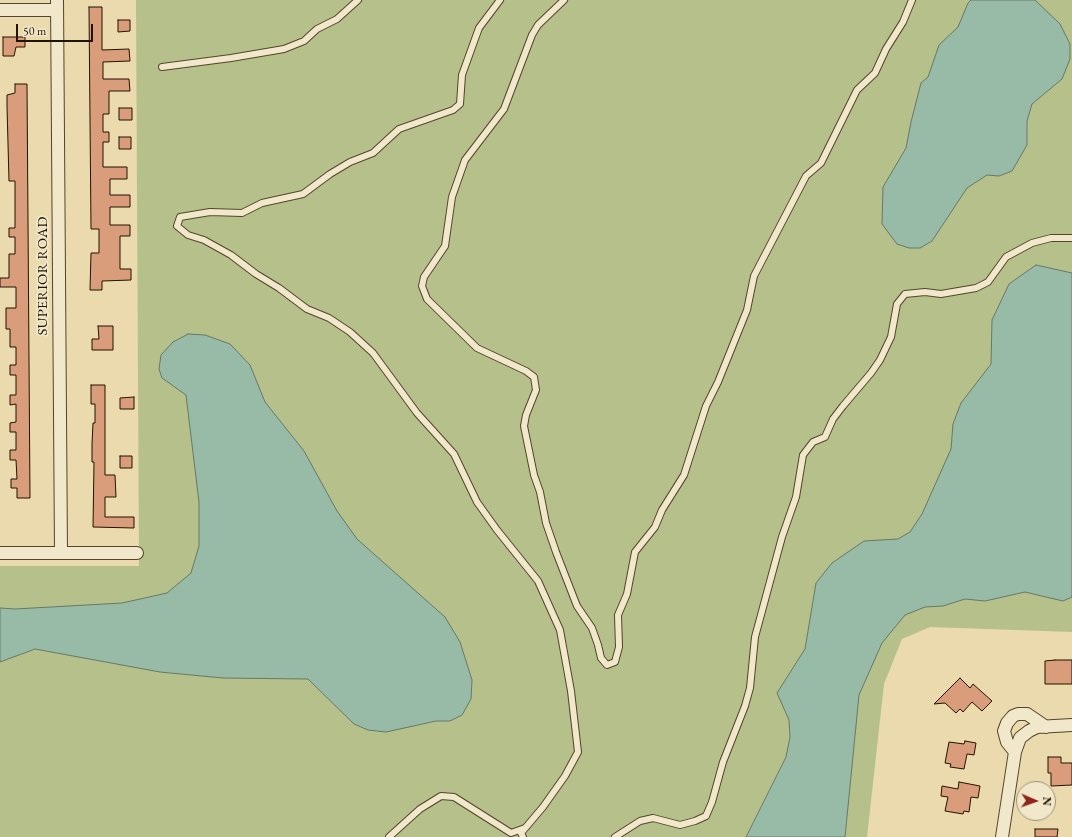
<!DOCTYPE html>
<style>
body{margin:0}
#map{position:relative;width:1072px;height:837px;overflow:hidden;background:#eadaad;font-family:"EB Garamond",serif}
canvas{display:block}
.north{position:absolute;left:1016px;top:781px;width:40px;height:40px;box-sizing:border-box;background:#f1e7ca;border:1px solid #9e9279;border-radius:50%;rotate:92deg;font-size:11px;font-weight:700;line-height:16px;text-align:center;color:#211300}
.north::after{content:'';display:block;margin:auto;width:14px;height:18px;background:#8f2418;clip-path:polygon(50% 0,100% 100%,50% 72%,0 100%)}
.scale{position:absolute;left:16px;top:24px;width:77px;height:18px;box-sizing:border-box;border:2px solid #211300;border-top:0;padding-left:5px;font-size:12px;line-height:14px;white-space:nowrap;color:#211300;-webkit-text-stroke:3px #f1e7ca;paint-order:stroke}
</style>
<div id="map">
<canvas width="1072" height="837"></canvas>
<div class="north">N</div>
<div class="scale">50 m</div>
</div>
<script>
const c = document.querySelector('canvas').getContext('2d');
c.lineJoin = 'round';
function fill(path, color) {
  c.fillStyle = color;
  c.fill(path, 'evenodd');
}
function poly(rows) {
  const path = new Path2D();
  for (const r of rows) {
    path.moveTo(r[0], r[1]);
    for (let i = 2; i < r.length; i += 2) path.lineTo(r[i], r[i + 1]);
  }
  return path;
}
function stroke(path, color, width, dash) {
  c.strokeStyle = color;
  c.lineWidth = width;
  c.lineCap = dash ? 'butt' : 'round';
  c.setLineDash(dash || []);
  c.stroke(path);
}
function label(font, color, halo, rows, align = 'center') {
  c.font = font + ' "EB Garamond",serif';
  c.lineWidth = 3.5;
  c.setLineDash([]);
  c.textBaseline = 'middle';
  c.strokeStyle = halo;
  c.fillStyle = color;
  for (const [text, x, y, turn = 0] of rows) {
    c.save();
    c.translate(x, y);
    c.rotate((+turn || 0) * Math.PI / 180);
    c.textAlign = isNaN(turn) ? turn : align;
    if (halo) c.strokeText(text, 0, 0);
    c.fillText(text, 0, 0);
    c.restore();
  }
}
fill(poly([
 [136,0,1072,0,1072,632,930,627,902,639,884,684,867,837,0,837,0,566,139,566]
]), '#b5c08b');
const water = poly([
 [971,0,1035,0,1060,24,1070,44,1070,59,1062,79,1032,104,1027,121,1027,145,1012,171,999,176,987,175,967,188,932,241,920,248,909,248,897,244,882,224,883,187,906,148,911,122,921,83,928,77,939,45,958,27,968,3,971,0],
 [1036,265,1072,273,1072,597,1063,601,1025,592,985,601,965,599,943,606,925,607,905,615,882,643,859,695,845,837,746,837,786,757,790,737,789,720,777,693,805,649,816,583,832,563,864,541,898,539,910,532,922,514,951,449,953,424,961,403,991,364,992,320,1009,284,1036,265],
 [188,334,205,335,230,344,250,365,265,402,304,451,337,511,357,539,445,617,460,642,472,680,471,699,462,715,450,721,436,721,386,732,368,730,354,724,308,679,223,678,160,672,35,649,0,662,0,608,15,609,122,603,167,593,191,573,199,546,199,502,186,395,162,378,159,369,161,355,173,342,188,334]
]);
fill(water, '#98bba8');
stroke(water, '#687865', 1);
const building = poly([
 [89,7,102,7,102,50,129,49,130,61,103,62,103,79,129,79,130,91,109,91,109,114,103,114,103,132,109,132,109,142,103,142,103,167,127,167,127,179,110,179,110,195,130,195,130,207,110,207,110,225,130,225,130,236,120,236,120,269,131,269,131,280,102,281,102,290,90,290,91,253,99,253,99,229,91,229,89,7],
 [118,20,130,20,130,31,118,32,118,20],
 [3,37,25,37,25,47,16,47,14,56,3,56,3,37],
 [15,84,27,84,30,498,17,498,17,488,11,488,11,479,17,479,16,460,10,460,10,450,16,450,16,432,10,432,10,423,16,422,16,404,10,405,10,395,16,395,16,375,10,375,10,365,16,365,16,347,10,347,10,329,6,329,6,308,16,308,16,287,0,287,0,278,9,278,9,254,15,254,15,237,9,237,9,228,15,228,15,181,9,181,7,106,7,95,15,93,15,84],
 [119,108,132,108,132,120,119,120,119,108],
 [119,137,131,137,131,149,119,149,119,137],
 [98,326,113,326,113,350,92,350,92,339,99,339,98,326],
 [91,385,105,385,105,475,115,475,116,497,105,497,105,517,134,517,134,528,93,527,94,462,92,462,92,444,93,423,95,423,95,404,91,404,91,385],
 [134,397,134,409,120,409,120,398,134,397],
 [120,456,132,456,132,468,120,468,120,456],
 [1055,660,1072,660,1072,684,1045,684,1045,661,1055,660],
 [960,678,970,688,973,684,992,701,982,711,972,702,963,712,960,709,956,713,945,703,934,704,960,678],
 [965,741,976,743,974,755,967,754,964,769,950,767,951,764,945,763,949,742,964,744,965,741],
 [1048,757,1061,757,1061,763,1072,763,1072,785,1051,786,1051,773,1048,773,1048,757],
 [959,782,980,786,978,798,971,797,969,812,964,811,963,814,945,811,948,797,941,796,942,786,958,789,959,782],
 [1035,829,1058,829,1057,837,1035,837,1035,829]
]);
fill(building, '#da9d7b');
stroke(building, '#211300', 1);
const lane = poly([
 [500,0,479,28,462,75,460,104,453,110,399,129,373,153,350,162,330,174,303,194,262,203,242,213,210,212,180,217,177,226,188,235,204,240,231,255,256,274,279,288,307,309,329,318,350,332,373,353,417,413,454,454,477,502,497,530,538,581,560,630,571,691,578,752,565,776,543,807,521,833,523,837],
 [564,0,538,25,532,35,504,109,465,160,452,197,445,246,424,277,422,286,427,299,477,348,526,371,534,377,536,390,526,415,524,426,534,475,540,492,546,523,556,552,577,606,592,628,598,645,601,658,607,665,615,662,619,647,618,615,627,594,635,552,655,527,662,510,684,475,706,406,718,382,747,310,754,276,806,176,821,163,857,90,875,73,886,49,903,22,912,0],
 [162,67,231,58,284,49,304,41,317,29,337,19,358,0],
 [389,837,420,809,441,796,454,797,511,833,525,828],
 [615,837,640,821,653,818,680,825,695,821,706,816,712,802,723,762,745,706,750,688,755,637,782,537,796,497,803,455,813,442,825,437,833,419,843,406,871,373,880,360,891,337,897,304,905,294,925,292,941,294,976,288,988,282,1006,257,1032,243,1051,238,1072,238]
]);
const street = poly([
 [57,0,61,552],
 [0,10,57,10],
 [0,553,137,553],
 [1015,752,1007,742,1004,731,1007,723,1013,716,1018,714,1027,714,1046,727],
 [1002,837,1015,752,1020,738,1029,731,1037,727,1072,725]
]);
stroke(lane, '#53452b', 8);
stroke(street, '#53452b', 14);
stroke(lane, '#f1e7ca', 6);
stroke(street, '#f1e7ca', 12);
label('15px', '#211300', '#f1e7ca', [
 ["SUPERIOR ROAD",43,276,-90]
]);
</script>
